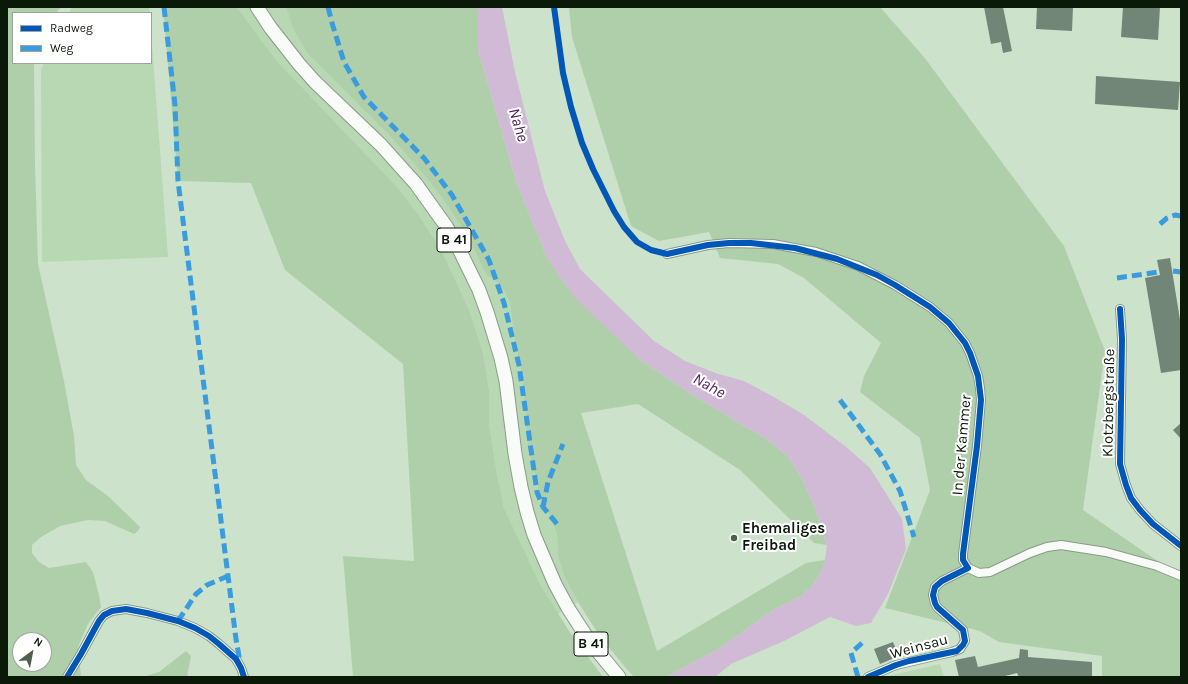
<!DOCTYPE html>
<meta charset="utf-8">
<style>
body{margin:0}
#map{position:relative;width:1188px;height:684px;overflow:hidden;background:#cde2ca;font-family:Karla,sans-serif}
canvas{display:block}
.frame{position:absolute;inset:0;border:8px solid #0b1909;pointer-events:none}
.legend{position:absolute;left:12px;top:12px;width:140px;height:52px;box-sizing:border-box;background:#fff;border:1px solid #9da39d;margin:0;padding:5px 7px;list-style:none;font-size:12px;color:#0b1909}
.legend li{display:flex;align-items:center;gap:8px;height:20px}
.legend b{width:20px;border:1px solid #9da39d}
.north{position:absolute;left:12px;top:632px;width:40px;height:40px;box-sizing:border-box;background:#fff;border:1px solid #9da39d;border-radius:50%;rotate:32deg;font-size:11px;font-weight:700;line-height:16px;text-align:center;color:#0b1909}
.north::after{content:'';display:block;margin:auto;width:14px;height:18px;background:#4f5f4d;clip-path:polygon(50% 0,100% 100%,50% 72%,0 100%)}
</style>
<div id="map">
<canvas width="1188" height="684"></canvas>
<div class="frame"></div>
<ul class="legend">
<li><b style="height:5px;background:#0057b8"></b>Radweg</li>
<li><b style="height:5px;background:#3a9bdd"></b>Weg</li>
</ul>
<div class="north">N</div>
</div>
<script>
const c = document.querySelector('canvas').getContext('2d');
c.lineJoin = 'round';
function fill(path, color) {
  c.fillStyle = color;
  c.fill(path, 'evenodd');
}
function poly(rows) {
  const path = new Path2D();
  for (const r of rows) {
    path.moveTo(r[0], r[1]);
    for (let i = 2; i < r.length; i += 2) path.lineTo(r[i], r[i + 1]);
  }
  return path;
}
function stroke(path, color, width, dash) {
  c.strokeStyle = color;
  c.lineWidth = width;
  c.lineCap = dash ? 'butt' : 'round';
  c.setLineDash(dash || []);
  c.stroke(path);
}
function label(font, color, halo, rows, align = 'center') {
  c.font = font + ' Karla,sans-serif';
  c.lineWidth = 4;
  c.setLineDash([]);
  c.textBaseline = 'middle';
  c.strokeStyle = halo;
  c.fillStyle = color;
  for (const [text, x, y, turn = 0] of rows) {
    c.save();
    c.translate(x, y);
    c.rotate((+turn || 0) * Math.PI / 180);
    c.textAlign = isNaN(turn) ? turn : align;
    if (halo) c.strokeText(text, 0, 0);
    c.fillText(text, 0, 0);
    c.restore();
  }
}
fill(poly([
 [72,7,149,7,150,13,69,13],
 [237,7,286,7,293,29,308,54,389,135,425,176,441,196,466,234,487,276,491,277,498,283,505,292,510,303,513,328,522,374,528,448,543,507,552,519,557,535,558,557,565,578,578,602,558,614,540,584,504,508,497,474,489,424,489,389,483,353,470,312,442,251,418,214,397,187,276,60],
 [151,31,168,257,42,262,41,69,44,63,151,63],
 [940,664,944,677,884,677]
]), '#b8d7b3');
fill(poly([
 [7,7,61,7,56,13,13,13,13,63,34,63,35,164,38,264,64,381,74,436,76,465,86,480,108,496,140,527,138,531,134,534,105,521,88,520,60,526,41,537,32,545,32,553,39,562,49,568,86,562,93,572,99,595,101,607,88,624,78,647,81,677,7,677],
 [20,640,44,640,44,664,20,664],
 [163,7,237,7,276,60,397,187,418,214,442,251,470,312,483,353,489,389,489,424,497,474,504,508,540,584,569,631,603,677,353,677,343,556,414,561,403,364,285,270,251,183,178,181],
 [286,7,478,7,478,50,517,184,546,255,638,358,688,392,766,439,787,455,801,477,815,508,827,545,814,543,740,470,638,404,581,413,657,651,806,563,825,560,822,570,813,585,801,596,773,610,720,648,666,677,634,677,624,666,599,635,578,602,565,578,558,557,557,535,552,519,543,507,528,448,522,374,513,328,510,303,505,292,498,283,491,277,487,276,466,234,441,196,425,176,389,135,308,54,293,29],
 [569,7,880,7,924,57,1064,246,1105,351,1083,510,1181,577,1181,677,1102,677,1102,656,999,642,980,631,885,608,930,490,920,438,860,392,864,376,881,343,804,278,778,264,720,258,709,232,659,241,631,226,572,37],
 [186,651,191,656,187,677,143,677,159,672]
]), '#afcfaa');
fill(poly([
 [478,7,502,7,515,72,545,191,565,241,580,269,654,341,685,361,718,374,744,381,772,396,804,415,845,446,870,468,902,519,906,549,888,594,871,623,856,626,830,617,784,641,731,664,715,677,666,677,720,648,773,610,801,596,813,585,822,570,825,560,827,545,815,508,801,477,787,455,766,439,688,392,638,358,576,299,557,274,546,255,517,184,478,50]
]), '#d0bad5');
fill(poly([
 [984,7,1003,7,1012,51,1003,53,1001,42,991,44],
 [1037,7,1073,7,1072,31,1036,29],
 [1123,7,1160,7,1158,40,1121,37],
 [1096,76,1180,82,1178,110,1095,104],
 [1170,258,1181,326,1181,370,1161,373,1145,278,1160,275,1157,260],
 [1181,423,1181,439,1173,430],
 [893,642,899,656,880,664,874,649],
 [1020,649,1028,650,1028,657,1092,662,1092,677,1019,677,1017,673,1001,677,959,677,955,660,975,656,978,667,1019,658]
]), '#718676');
const minor = poly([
 [667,254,708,245,729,243,773,244,816,252,858,266,895,285,930,307,949,323,965,343,970,353,978,376,980,388,981,400,977,446,963,554,963,560,968,568,979,573,990,572,1030,553,1047,547,1061,545,1106,552,1135,560,1157,566,1181,576],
 [1120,309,1122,339,1120,464,1126,485,1131,498,1140,510,1153,524,1181,546],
 [67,677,81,654,99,621,104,615,112,611,126,609,147,613,178,621,195,628,209,636,219,644,236,659,241,668,244,677],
 [868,677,896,665,952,652,960,649,965,641,963,630,937,607,935,603,933,595,935,587,942,581,968,568]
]);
const primary = poly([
 [257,7,270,27,299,64,315,82,381,145,416,184,446,226,458,247,479,290,487,312,501,358,506,381,515,454,521,487,527,512,534,535,555,584,568,608,590,642,619,677]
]);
stroke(minor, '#8a9b88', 10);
stroke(primary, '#8a9b88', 15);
stroke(minor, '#f8fbf7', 8);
stroke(primary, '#f8fbf7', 13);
stroke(poly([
 [164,7,175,105,178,181,236,639,240,662],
 [328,7,332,23,344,62,364,97,424,158,452,195,489,260,504,303,519,365,537,492,543,507,557,524],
 [1160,224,1167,218,1175,215,1181,216],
 [1173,271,1181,272],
 [1117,278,1159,272],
 [840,400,880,454,900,491,914,537],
 [543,507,548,482,563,444],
 [178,621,196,594,207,585,228,576],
 [858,677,851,653,862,643]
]), '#3a9bdd', 5, [10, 5]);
stroke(poly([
 [554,7,563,73,571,107,582,143,593,169,614,211,624,227,637,242,651,250,667,254,708,245,729,243,751,243,795,248,837,259,877,275,895,285,930,307,949,323,965,343,970,353,978,376,981,400,977,446,963,554,963,560,968,568,942,581,935,587,933,595,935,603,937,607,963,630,965,641,963,645,957,651,909,661,896,665,868,677],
 [1120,309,1122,339,1120,464,1126,485,1131,498,1140,510,1153,524,1181,546],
 [67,677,81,654,99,621,104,615,112,611,126,609,147,613,178,621,195,628,209,636,219,644,236,659,241,668,244,677]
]), '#0057b8', 6);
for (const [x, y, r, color] of [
 [734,538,4,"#4f5f4d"]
]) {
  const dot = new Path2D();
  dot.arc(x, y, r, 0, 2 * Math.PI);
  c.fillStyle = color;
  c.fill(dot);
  stroke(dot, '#fff', 1.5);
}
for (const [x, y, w] of [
 [454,240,34],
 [591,644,34]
]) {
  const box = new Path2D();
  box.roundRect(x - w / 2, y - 12, w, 24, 3);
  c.fillStyle = '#fff';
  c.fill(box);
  stroke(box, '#0b1909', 1);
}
label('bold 14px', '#0b1909', null, [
 ["B 41",454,240],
 ["B 41",591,644]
]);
label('15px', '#0b1909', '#fff', [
 ["Klotzbergstraße",1109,403,-89],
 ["In der Kammer",962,445,-85],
 ["Weinsau",919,647,-15]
]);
label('bold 15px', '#0b1909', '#fff', [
 ["Ehemaliges",742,529],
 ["Freibad",742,546]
], 'left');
label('italic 16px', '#54235e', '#fff', [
 ["Nahe",518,125,73],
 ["Nahe",709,386,29]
]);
</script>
